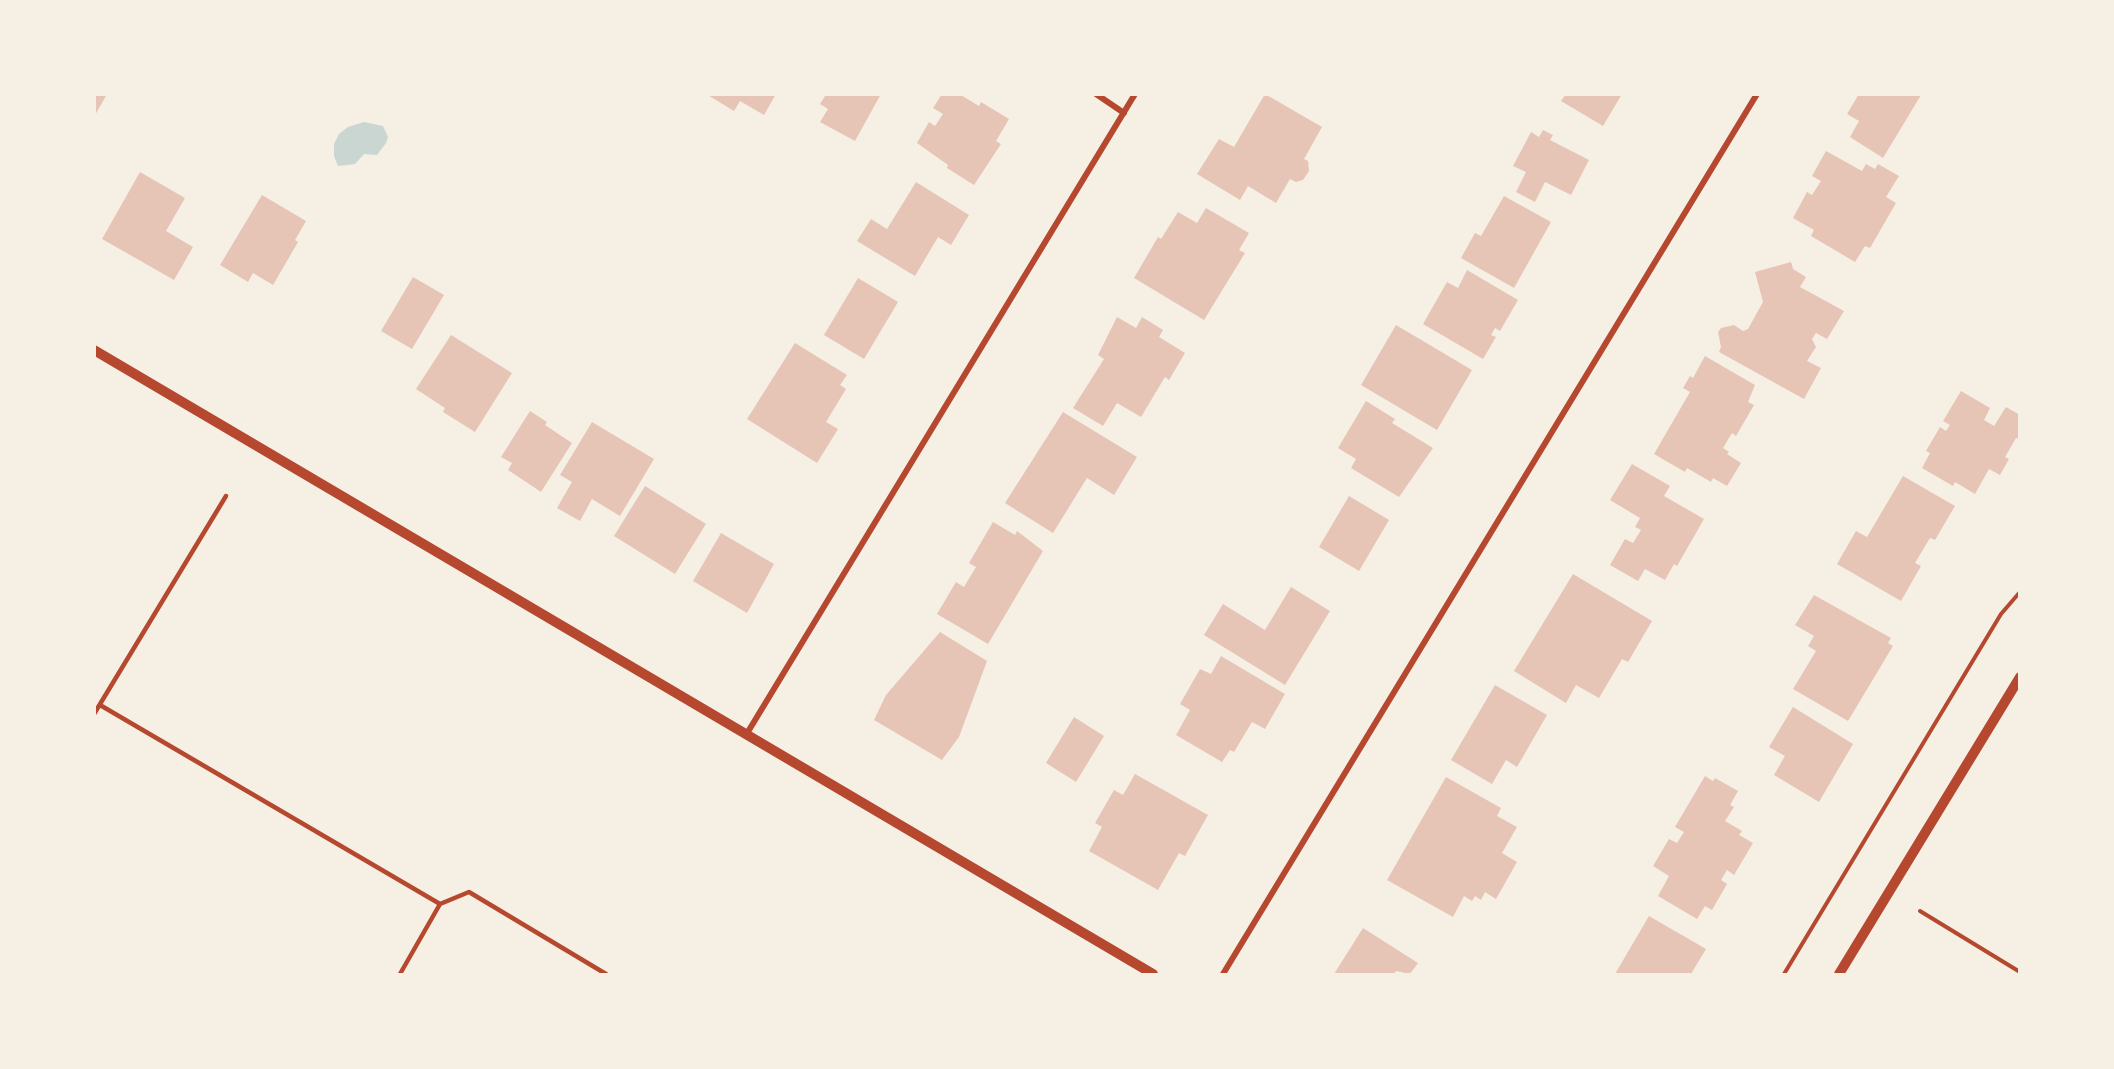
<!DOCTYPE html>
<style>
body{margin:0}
#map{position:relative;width:2114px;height:1069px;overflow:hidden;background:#f6efe4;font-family:"Public Sans",sans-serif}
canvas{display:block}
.frame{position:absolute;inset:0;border:96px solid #f6efe4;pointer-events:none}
</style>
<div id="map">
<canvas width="2114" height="1069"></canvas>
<div class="frame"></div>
</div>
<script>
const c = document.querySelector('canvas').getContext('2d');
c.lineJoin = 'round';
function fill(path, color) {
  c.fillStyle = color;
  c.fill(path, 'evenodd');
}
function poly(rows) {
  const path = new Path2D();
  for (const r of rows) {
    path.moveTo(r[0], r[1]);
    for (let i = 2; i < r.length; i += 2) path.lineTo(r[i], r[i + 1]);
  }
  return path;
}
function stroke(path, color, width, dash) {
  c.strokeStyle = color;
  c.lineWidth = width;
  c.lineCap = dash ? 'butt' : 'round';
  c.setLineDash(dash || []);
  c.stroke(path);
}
fill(poly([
 [364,122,383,126,388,137,386,143,377,155,364,154,355,164,338,166,334,156,334,144,339,134,348,127]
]), '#c9d6d2');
fill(poly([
 [94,94,107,94,94,117],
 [706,94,776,94,764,115,740,101,734,111],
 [822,94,881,94,855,141,820,122,828,109,820,104,825,96],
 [942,94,959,94,979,106,981,102,1009,119,996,141,1001,144,974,185,947,168,948,165,917,143,929,122,935,126,943,114,933,108],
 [1265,94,1322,127,1304,159,1308,161,1309,171,1303,180,1296,182,1290,179,1276,203,1248,186,1240,200,1197,174,1219,139,1234,147],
 [1566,94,1622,94,1603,126,1561,101],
 [1859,94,1921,95,1883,158,1850,137,1859,121,1847,114],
 [1543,130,1553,135,1550,140,1589,160,1571,195,1545,182,1535,202,1516,192,1526,172,1513,166,1531,132,1539,137],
 [1826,151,1862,171,1866,164,1875,169,1878,164,1899,176,1886,197,1896,203,1870,248,1865,246,1855,262,1811,236,1814,230,1793,218,1807,192,1812,195,1821,181,1812,176],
 [140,172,185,198,166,231,193,247,174,280,102,239],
 [916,182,969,215,951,245,938,237,915,276,857,241,871,219,887,229],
 [262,195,306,221,295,240,298,242,273,285,253,273,248,282,220,265],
 [1504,196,1551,222,1514,288,1461,258,1475,233,1481,236],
 [1206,208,1249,233,1239,250,1245,253,1204,320,1134,278,1158,237,1161,239,1178,212,1197,223],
 [1791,262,1793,269,1806,277,1800,287,1844,311,1827,339,1816,333,1812,339,1816,347,1807,361,1821,368,1804,399,1719,352,1721,347,1718,332,1721,328,1734,325,1743,331,1748,329,1763,302,1755,272],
 [1467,270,1518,300,1500,331,1495,328,1491,335,1496,337,1483,359,1423,324,1447,282,1458,288],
 [413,277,444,295,412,349,381,331],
 [858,278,898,302,864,359,824,335],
 [1117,317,1136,328,1142,317,1163,330,1159,337,1185,353,1169,380,1165,377,1141,417,1117,403,1103,426,1073,408,1104,359,1098,355],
 [1396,325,1472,370,1437,430,1361,385],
 [451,335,512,373,475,432,443,412,445,408,416,389],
 [795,343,847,375,840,385,846,389,826,422,838,429,817,463,747,419],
 [1705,356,1755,385,1748,402,1754,405,1736,436,1732,433,1723,448,1729,452,1727,454,1741,463,1727,486,1713,478,1711,482,1687,468,1685,472,1654,454,1690,392,1683,388,1690,376,1693,378],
 [1961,391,1990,408,1984,420,1994,426,2006,407,2020,415,2020,439,2016,438,2005,457,2009,459,2000,475,1989,469,1975,494,1955,482,1953,486,1922,468,1930,453,1926,451,1940,427,1946,431,1950,425,1943,421],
 [1366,401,1395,419,1392,423,1433,448,1399,497,1351,468,1356,459,1338,448],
 [530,411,547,422,545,425,572,443,541,492,508,470,512,463,501,457],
 [1063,412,1137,457,1114,495,1087,478,1053,533,1005,503],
 [592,422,654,459,620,516,592,499,580,521,557,508,572,482,560,475],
 [1632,464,1670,486,1664,496,1704,519,1677,566,1674,564,1665,580,1645,569,1638,581,1610,565,1625,539,1633,543,1641,530,1635,527,1640,518,1610,500],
 [1903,476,1955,506,1935,540,1930,538,1915,563,1921,566,1901,601,1837,564,1856,531,1867,537],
 [645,486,706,524,675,574,614,536],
 [1349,496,1389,520,1359,571,1319,547],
 [993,522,1015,535,1017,531,1043,551,988,644,937,614,956,582,964,587,976,567,969,563],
 [721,533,774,564,747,613,693,581],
 [1573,574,1652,621,1628,662,1622,659,1599,698,1576,685,1566,703,1514,671],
 [1291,587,1330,611,1285,685,1204,635,1223,604,1265,630],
 [1814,595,1891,638,1888,643,1893,646,1848,721,1793,689,1816,651,1808,646,1814,636,1795,625],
 [940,632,987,661,959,737,942,760,874,720,886,695],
 [1221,656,1285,694,1265,729,1252,722,1234,752,1230,750,1222,762,1176,735,1190,710,1180,704,1200,669,1211,674],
 [1495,685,1547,715,1517,767,1506,760,1492,784,1451,760],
 [1793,707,1853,744,1819,802,1774,775,1785,756,1769,747],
 [1074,717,1104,736,1076,782,1046,763],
 [1135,774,1208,815,1185,856,1179,853,1158,890,1089,851,1102,827,1095,823,1114,790,1123,795],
 [1705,776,1713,781,1715,778,1738,791,1730,805,1734,807,1725,821,1742,831,1739,835,1753,843,1734,875,1727,870,1721,880,1727,884,1712,910,1705,906,1697,919,1658,896,1669,876,1653,866,1669,839,1677,843,1684,832,1675,827],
 [1446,777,1501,808,1497,816,1517,827,1502,853,1517,862,1496,899,1485,892,1481,900,1475,896,1472,901,1464,896,1453,917,1387,880],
 [1649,916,1706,949,1691,974,1615,974],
 [1363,928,1418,963,1410,974,1396,971,1394,974,1334,974]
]), '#e6c5b7');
stroke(poly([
 [1920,911,2020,972],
 [1784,974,2001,614,2020,592]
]), '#b5482f', 4);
stroke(poly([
 [100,705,440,904,469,892,606,974],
 [94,714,226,496],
 [400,974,440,904]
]), '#b5482f', 4.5);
stroke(poly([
 [1096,94,1124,113],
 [746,735,1135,94],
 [1223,974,1757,94]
]), '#b5482f', 6);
stroke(poly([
 [94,350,1153,974],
 [1839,974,2020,677]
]), '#b5482f', 10);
</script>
